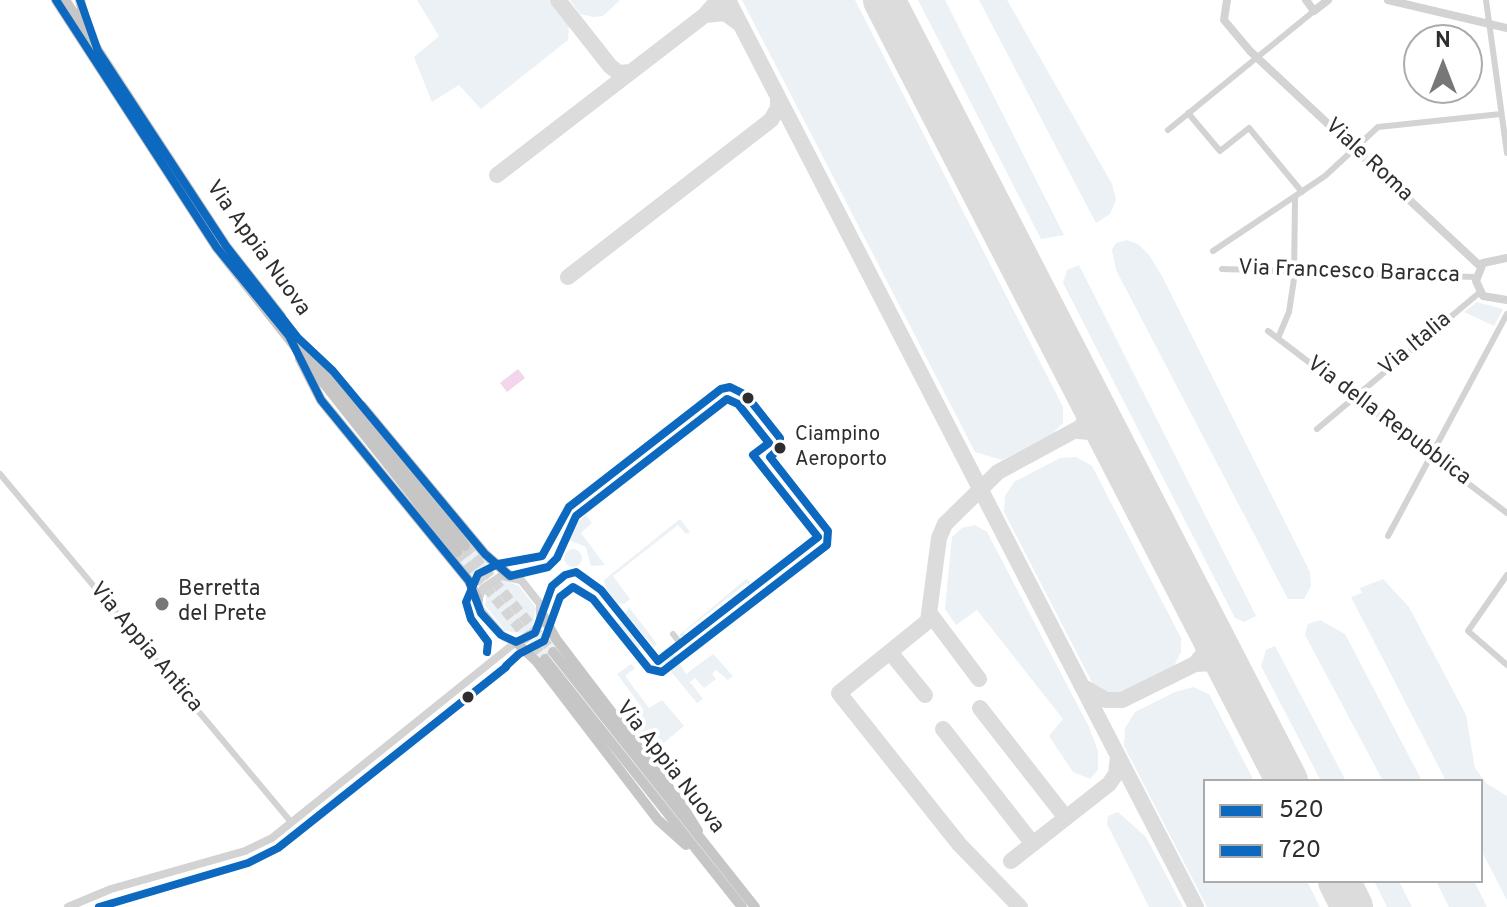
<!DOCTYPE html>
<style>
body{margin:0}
#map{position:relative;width:1507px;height:907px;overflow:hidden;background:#fff;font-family:Overpass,sans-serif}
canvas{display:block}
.legend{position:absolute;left:1203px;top:779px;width:280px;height:104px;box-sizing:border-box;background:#fff;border:2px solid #ababab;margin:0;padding:10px 14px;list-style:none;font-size:24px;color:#2e2e2e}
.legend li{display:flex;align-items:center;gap:16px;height:40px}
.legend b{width:40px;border:2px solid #ababab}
.north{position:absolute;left:1403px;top:24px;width:80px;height:80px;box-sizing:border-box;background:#fff;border:2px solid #ababab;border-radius:50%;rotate:0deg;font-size:22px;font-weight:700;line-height:32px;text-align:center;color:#2e2e2e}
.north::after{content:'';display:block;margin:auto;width:28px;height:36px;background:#777;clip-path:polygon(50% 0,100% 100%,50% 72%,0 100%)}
</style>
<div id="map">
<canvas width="1507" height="907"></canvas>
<ul class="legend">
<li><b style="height:10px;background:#0c69bf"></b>520</li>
<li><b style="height:10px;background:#0c69bf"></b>720</li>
</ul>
<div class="north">N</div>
</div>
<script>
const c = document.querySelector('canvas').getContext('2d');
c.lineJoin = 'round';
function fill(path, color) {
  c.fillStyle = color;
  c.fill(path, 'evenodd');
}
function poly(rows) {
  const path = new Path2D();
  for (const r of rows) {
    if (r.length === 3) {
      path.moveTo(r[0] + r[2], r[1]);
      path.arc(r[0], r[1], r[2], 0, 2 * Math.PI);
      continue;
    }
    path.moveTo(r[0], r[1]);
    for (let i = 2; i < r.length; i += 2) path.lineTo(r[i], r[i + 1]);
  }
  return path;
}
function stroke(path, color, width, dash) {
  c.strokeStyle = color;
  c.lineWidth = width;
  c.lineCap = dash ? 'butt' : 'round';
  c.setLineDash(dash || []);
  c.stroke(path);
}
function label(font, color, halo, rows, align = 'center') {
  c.font = font + ' Overpass,sans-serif';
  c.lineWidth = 8;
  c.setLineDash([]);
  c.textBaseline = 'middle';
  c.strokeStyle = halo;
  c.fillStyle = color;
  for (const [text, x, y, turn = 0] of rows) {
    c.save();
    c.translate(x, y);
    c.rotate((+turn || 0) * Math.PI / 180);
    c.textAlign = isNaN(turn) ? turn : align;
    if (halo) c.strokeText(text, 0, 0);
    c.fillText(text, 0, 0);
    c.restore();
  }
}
fill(poly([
 [417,0,549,0,569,25,568,40,481,109,459,85,432,102,414,57,439,36],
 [570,0,620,0,603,16,594,17,580,14],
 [742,0,855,0,1063,407,1063,423,1052,434,1002,460,975,452],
 [918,0,945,0,1064,235,1041,239],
 [979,0,1007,0,1112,184,1116,200,1110,214,1096,223],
 [1127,240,1138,244,1149,255,1162,276,1310,572,1311,586,1304,599,1288,599,1116,270,1112,250,1116,243],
 [1079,265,1256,616,1244,622,1235,618,1063,283,1067,270],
 [1477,302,1503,309,1494,326,1464,312],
 [1076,457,1092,466,1181,638,1181,652,1174,666,1127,692,1109,693,1094,686,1004,512,1005,496,1014,482,1060,458],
 [586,515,592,523,581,533,605,565,591,566,586,547,569,540,574,525],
 [680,519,690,532,686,534,678,525,613,576,630,599,624,604,617,603,606,589,604,580],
 [975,525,987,532,1089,727,1098,751,1098,770,1090,779,1073,772,1049,736,1063,719,977,610,956,625,945,609,952,537,962,528],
 [469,542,494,569,477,584,454,555],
 [573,558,9],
 [746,579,750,581,749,585,747,583,684,632,685,636,678,636],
 [1383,579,1409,607,1466,715,1475,768,1486,783,1507,796,1507,900,1481,850,1481,781,1446,781,1351,597,1362,593,1360,588],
 [503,580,519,586,536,608,533,626,523,633,505,631,485,605,488,588],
 [629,607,657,644,654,647,625,614],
 [1320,620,1345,634,1422,781,1383,781,1305,635,1308,624],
 [621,622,640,647,634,652,615,626],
 [544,630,556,647,541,660,527,645],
 [1275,646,1346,781,1321,781,1261,666,1266,650],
 [674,654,686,674,713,654,733,676,728,680,716,670,712,674,716,679,704,688,695,678,690,682,703,699,697,703,664,663],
 [631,664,635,668,625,676,649,708,662,700,684,726,654,751,628,720,643,709,617,674],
 [1193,687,1209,694,1254,781,1205,781,1205,881,1307,881,1320,907,1207,907,1124,746,1125,728,1135,712,1175,692],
 [1118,812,1146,837,1183,907,1149,907,1107,824,1108,816],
 [1374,881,1399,881,1412,907,1387,907],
 [1436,881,1474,881,1487,907,1449,907]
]), '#ebf1f5');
fill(poly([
 [518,369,525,378,507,392,500,383]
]), '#f3d6eb');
stroke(poly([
 [558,0,610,66,619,73,631,72],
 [718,0,705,15,725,13,740,24],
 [728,0,1196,907],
 [497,175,705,15],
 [568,277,771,120,778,108,778,97],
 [1077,431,1103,433,1116,449],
 [931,615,979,679],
 [890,652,925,695],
 [1195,664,1215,663,1234,677],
 [1085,688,1106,700,1122,700,1195,664,1209,647,1207,626],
 [980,708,1066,818],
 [943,729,1033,844],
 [1011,861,1109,784,1116,774,1118,757],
 [1020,907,959,844,839,693,928,621,939,538,945,524,998,472,1081,427,1089,414,1086,391]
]), '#dcdcdc', 16);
stroke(poly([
 [884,0,1287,781],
 [1339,881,1352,907]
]), '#dcdcdc', 42);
stroke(poly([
 [465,546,553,652],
 [457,552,545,659]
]), '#d5d5d5', 10, [10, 5]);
stroke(poly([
 [1486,0,1507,153],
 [1188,113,1220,151,1249,128,1302,192],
 [1168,130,1314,11],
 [1213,251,1325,176,1378,127,1501,114],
 [1222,269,1476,277],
 [1268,331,1507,513],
 [1278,338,1289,312,1294,279,1295,198],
 [1317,429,1479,293],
 [0,474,291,822],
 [1388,536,1507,314],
 [1507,575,1468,631,1507,665],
 [673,634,680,643]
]), '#d3d3d3', 6);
stroke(poly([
 [1227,0,1224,20,1250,51,1480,266],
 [1306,0,1314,11,1328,0],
 [1388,0,1507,28],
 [1507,258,1483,263,1476,281,1483,296,1507,300],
 [501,576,521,580,540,604,540,624,527,638,516,642,504,637,480,609,478,600,483,588,501,576],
 [68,907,111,889,245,851,272,838,516,642]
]), '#d3d3d3', 8);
stroke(poly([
 [56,0,217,248,457,552],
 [65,0,226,246,281,316],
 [80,0,86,24],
 [306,348,465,546],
 [300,359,321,400,469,581,478,600],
 [362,406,485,554,510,576],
 [542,614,556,639,680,802,698,831],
 [516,642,537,662,658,820,686,845],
 [553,652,755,907],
 [545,659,742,907]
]), '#c6c6c6', 10);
stroke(poly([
 [56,0,217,248,289,336,321,400,469,581,481,613,501,635,516,642,535,633,552,586,565,575,576,572,601,590,658,661,818,537,753,455,769,443,738,404,727,399,576,516,557,558,548,567,510,576,485,554,333,371,298,338,226,246,98,51,80,0]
]), '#0c69bf', 8);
stroke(poly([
 [487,652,488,642,471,619,466,602,478,574,498,564,542,556,569,507,721,389,730,387,746,395,780,438,780,448,770,457,828,531,827,545,662,672,649,669,593,599,573,587,560,597,544,641,519,654,506,666],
 [99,907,248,863,278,848,506,667]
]), '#0c69bf', 8);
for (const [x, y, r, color] of [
 [748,398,7,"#2e2e2e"],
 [780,448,7,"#2e2e2e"],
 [162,604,8,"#777"],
 [468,697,7,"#2e2e2e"]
]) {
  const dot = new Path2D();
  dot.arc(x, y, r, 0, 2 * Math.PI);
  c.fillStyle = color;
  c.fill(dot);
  stroke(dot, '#fff', 3);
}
label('20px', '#2e2e2e', '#fff', [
 ["Ciampino",795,436],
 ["Aeroporto",795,461]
], 'left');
label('22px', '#2e2e2e', '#fff', [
 ["Viale Roma",1368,161,43],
 ["Via Appia Nuova",257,249,54],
 ["Via Francesco Baracca",1349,273,2],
 ["Via Italia",1416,345,-40],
 ["Via della Repubblica",1388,422,37],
 ["Via Appia Antica",145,648,50],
 ["Via Appia Nuova",669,768,52]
]);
label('22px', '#2e2e2e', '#fff', [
 ["Berretta",178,591],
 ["del Prete",178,616]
], 'left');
</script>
